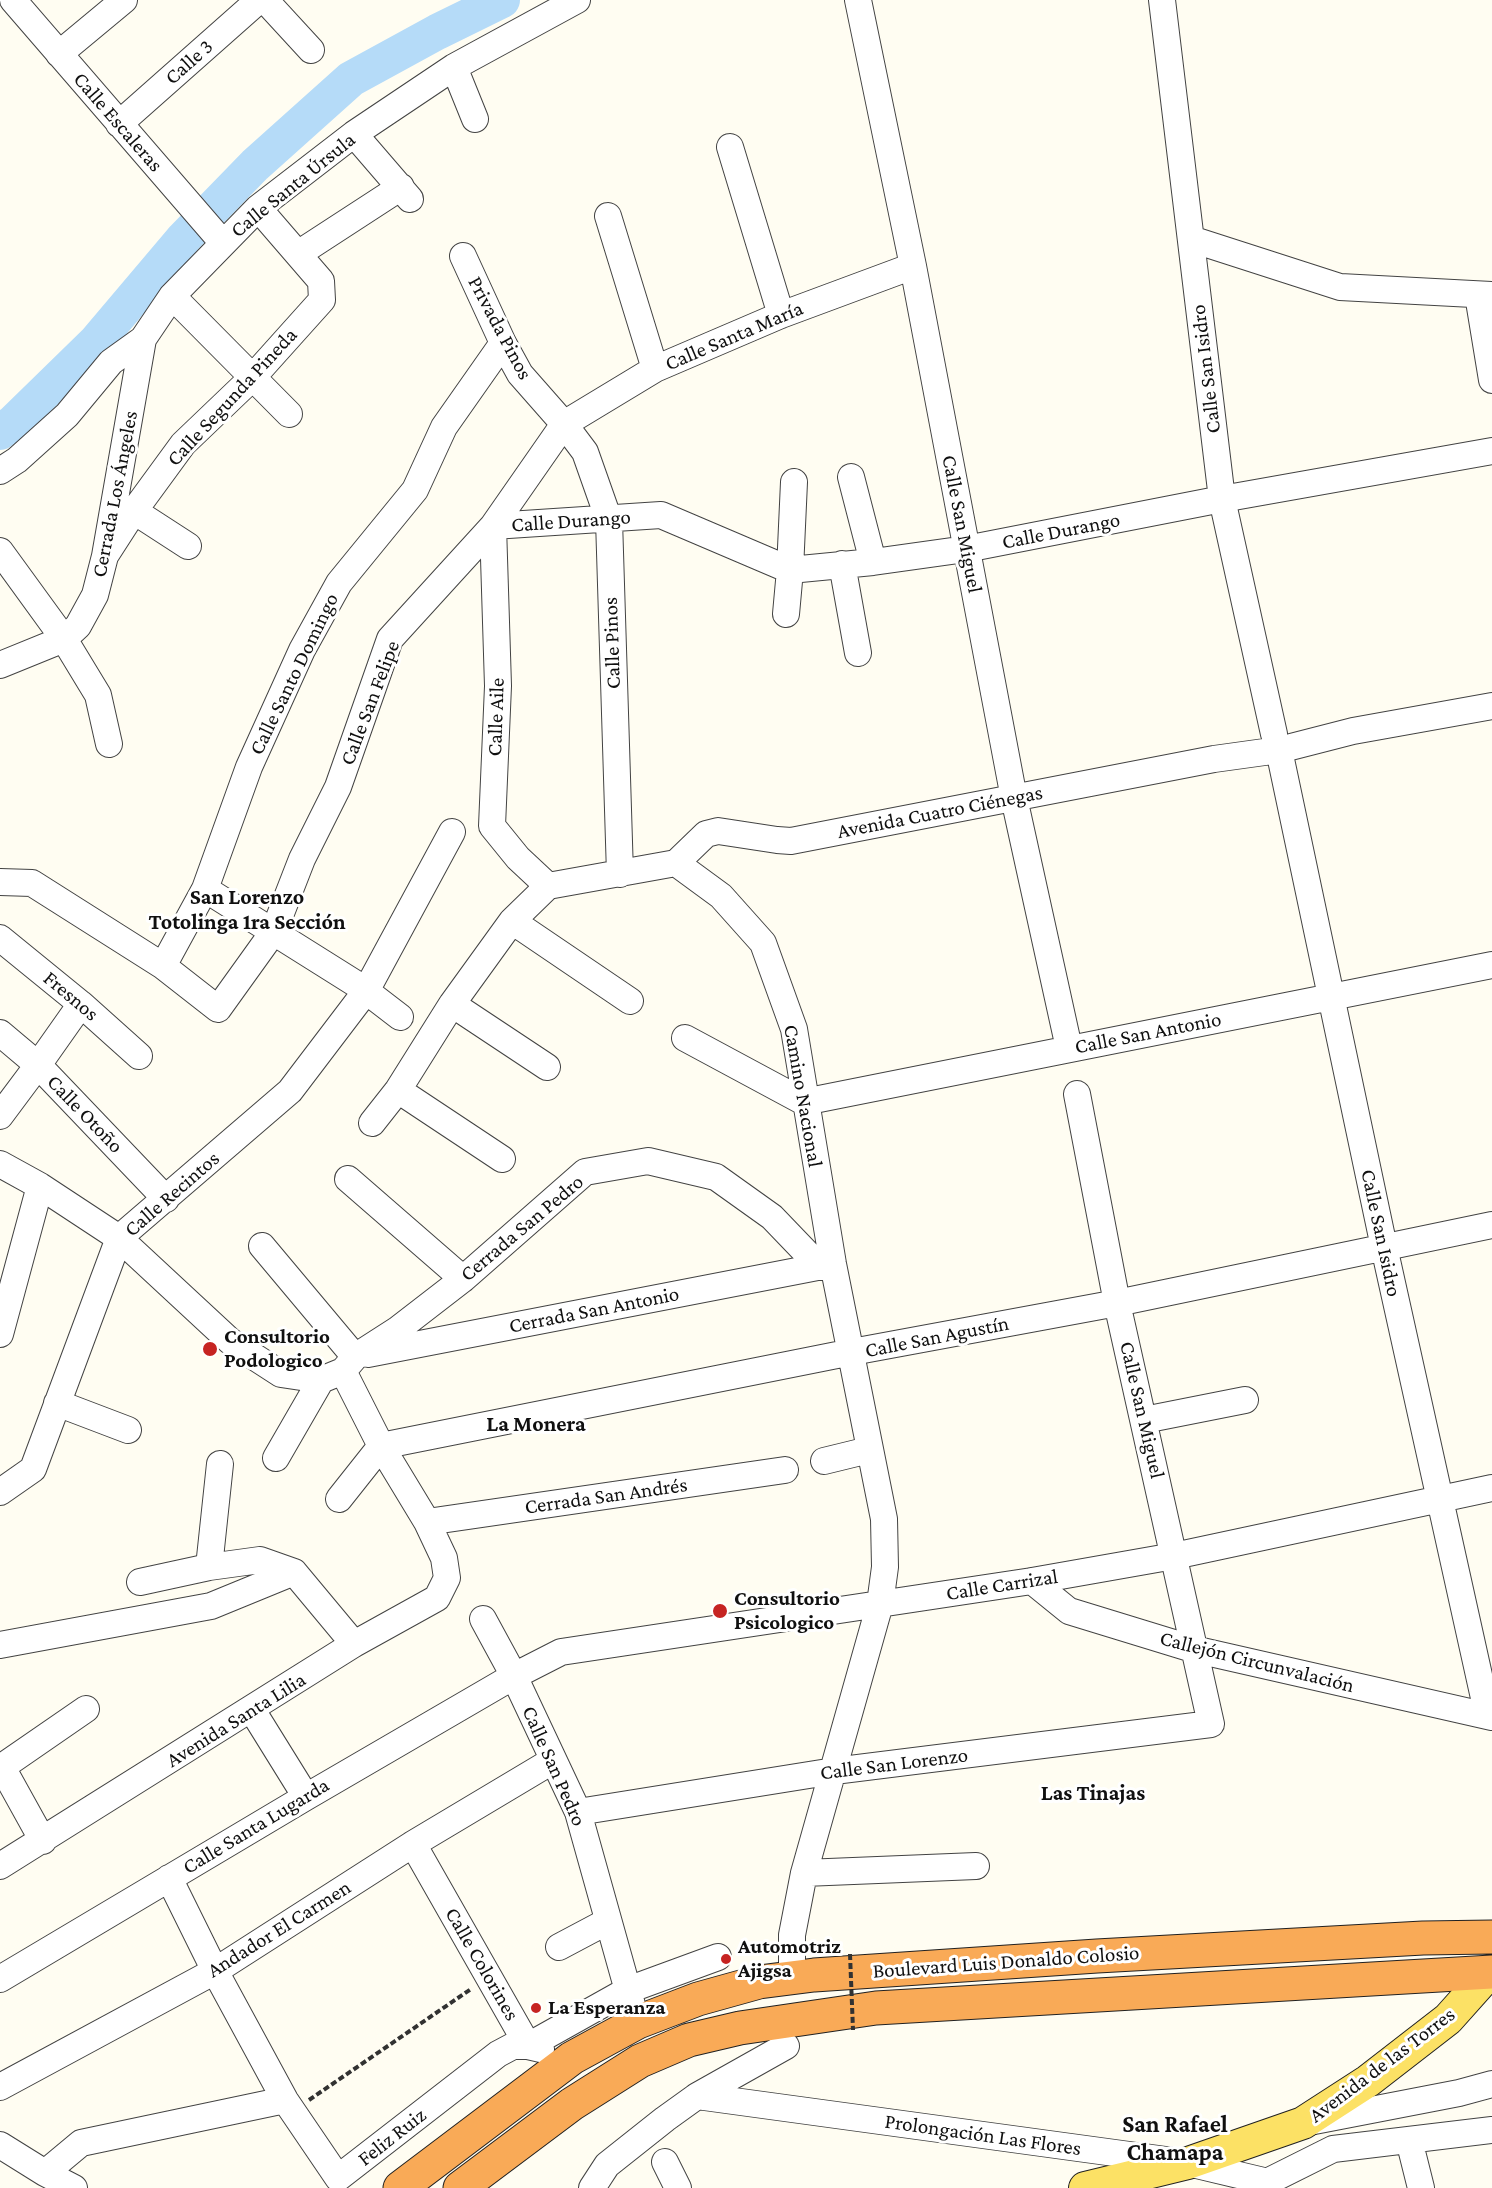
<!DOCTYPE html>
<meta charset="utf-8">
<style>
body{margin:0}
canvas{display:block;background:#fffdf2}
</style>
<canvas width="1492" height="2188"></canvas>
<script>
const c = document.querySelector('canvas').getContext('2d');
c.lineJoin = 'round';
function poly(rows) {
  const path = new Path2D();
  for (const r of rows) {
    path.moveTo(r[0], r[1]);
    for (let i = 2; i < r.length; i += 2) path.lineTo(r[i], r[i + 1]);
  }
  return path;
}
function stroke(path, color, width, dash) {
  c.strokeStyle = color;
  c.lineWidth = width;
  c.lineCap = dash ? 'butt' : 'round';
  c.setLineDash(dash || []);
  c.stroke(path);
}
function label(font, color, halo, rows, align = 'center') {
  c.font = font + ' "Crimson Pro",serif';
  c.lineWidth = 6;
  c.setLineDash([]);
  c.textBaseline = 'middle';
  c.strokeStyle = halo;
  c.fillStyle = color;
  for (const [text, x, y, turn = 0] of rows) {
    c.save();
    c.translate(x, y);
    c.rotate((+turn || 0) * Math.PI / 180);
    c.textAlign = isNaN(turn) ? turn : align;
    if (halo) c.strokeText(text, 0, 0);
    c.fillText(text, 0, 0);
    c.restore();
  }
}
stroke(poly([
 [0,432,13,423,96,342,184,238,255,165,351,79,437,32,502,0]
]), '#b5dbf8', 36);
const minor = poly([
 [13,0,223,243],
 [265,0,311,50],
 [858,0,913,266,1014,798,1069,1048],
 [1162,0,1222,499,1274,734],
 [59,54,124,0],
 [454,67,475,119],
 [119,124,259,0],
 [354,134,410,199],
 [730,147,781,315],
 [608,216,655,369],
 [1191,239,1340,287,1492,295],
 [298,254,401,187],
 [463,256,503,343,520,374,564,424,585,452,609,520,620,874],
 [1478,295,1492,380],
 [172,296,289,414],
 [0,471,17,460,67,415,111,362,143,339,172,296,258,208,354,134,454,67,577,0],
 [851,477,873,562],
 [134,511,188,546],
 [493,526,661,515,790,570,873,562,966,549,1222,499,1492,451],
 [493,526,498,686,492,826,518,858,548,886],
 [0,551,64,639,98,695,109,744],
 [105,556,134,511,183,444,252,378,322,300,321,281,258,208],
 [842,564,858,653],
 [786,614,790,570,794,482],
 [0,665,64,639,78,626,95,595,105,556,143,339],
 [1279,750,1384,1247,1488,1716],
 [676,863,706,834,718,831,777,840,791,841,1214,759,1279,750,1353,731,1492,706],
 [0,882,32,883,163,966,218,1009,274,931,302,859,338,787,390,639,493,526,564,424,655,369,781,315,913,266],
 [205,889,361,987,400,1017],
 [512,921,630,1001],
 [0,938,81,1004,139,1056],
 [163,966,205,889,249,767,302,650,339,583,415,490,444,427,503,343],
 [452,1004,547,1067],
 [0,1033,38,1065,166,1199],
 [685,1038,804,1102,1492,965],
 [398,1090,502,1159],
 [0,1116,38,1065,81,1004],
 [372,1123,398,1090,452,1004,512,921,548,886,676,863,721,896,763,943,794,1029,833,1264,884,1519,885,1567,880,1604,804,1873,792,1935,792,1978],
 [0,1164,40,1186,119,1238,230,1341,281,1374,321,1380,343,1371,355,1357,397,1330,463,1279,585,1172,648,1161,716,1177,772,1217,820,1267],
 [348,1179,463,1279],
 [262,1246,355,1357],
 [0,1334,40,1186],
 [368,1354,833,1264],
 [57,1403,128,1430],
 [1144,1420,1245,1400],
 [381,1446,852,1352,1117,1303,1492,1225],
 [276,1458,321,1380],
 [824,1461,869,1450],
 [0,1492,33,1469,119,1238,290,1091,366,991,452,832],
 [339,1499,381,1446],
 [427,1522,785,1470],
 [209,1567,220,1464],
 [294,1572,354,1644],
 [1032,1581,1069,1611,1193,1649,1492,1717],
 [140,1582,209,1567,260,1560,294,1572],
 [483,1619,514,1676,578,1812,632,2005],
 [0,1645,211,1606,294,1572],
 [252,1710,306,1797],
 [578,1812,834,1771,1211,1724,1117,1303,1077,1094],
 [43,1841,2,1767,86,1709],
 [413,1844,528,2046,541,2049],
 [0,1866,354,1644,437,1598,447,1578,444,1558,427,1522,381,1446,343,1371],
 [804,1873,976,1866],
 [169,1878,215,1971,285,2100,338,2178,498,2054,513,2046,528,2046,628,1990,718,1957],
 [559,1947,608,1921],
 [0,1979,306,1797,514,1676,561,1652,1032,1581,1174,1556,1492,1488],
 [0,2087,215,1971,413,1844,552,1761],
 [697,2096,786,2046],
 [1309,2122,1459,2093,1492,2084],
 [1409,2140,1421,2188],
 [0,2145,45,2173,74,2188],
 [665,2162,678,2188],
 [45,2173,81,2143,285,2100],
 [592,2188,607,2165,665,2119,697,2096,1188,2163,1268,2182],
 [1255,2188,1333,2149,1492,2130]
]);
const major = poly([
 [1085,2188,1188,2163,1303,2123,1368,2081,1448,2019,1490,1972]
]);
const highway = poly([
 [400,2188,572,2058,638,2022,698,1999,759,1982,814,1975,1097,1956,1423,1938,1492,1937],
 [460,2188,572,2104,640,2061,689,2040,740,2028,876,2008,1492,1972]
]);
stroke(minor, '#434343', 28);
stroke(major, '#212121', 34);
stroke(highway, '#212121', 35);
stroke(poly([
 [309,2100,471,1989]
]), '#323232', 4, [6, 3]);
stroke(minor, '#fff', 26);
stroke(major, '#fce165', 32);
stroke(highway, '#f9aa57', 33);
stroke(poly([
 [850,1954,853,2030]
]), '#323232', 4, [6, 3]);
for (const [x, y, r, color] of [
 [210,1349,8,"#c62422"],
 [720,1611,8,"#c62422"],
 [726,1959,6,"#c62422"],
 [536,2008,6,"#c62422"]
]) {
  const dot = new Path2D();
  dot.arc(x, y, r, 0, 2 * Math.PI);
  c.fillStyle = color;
  c.fill(dot);
  stroke(dot, '#fff', 2);
}
label('21px', '#101010', '#fff', [
 ["Calle 3",189,62,-42],
 ["Calle Escaleras",118,122,49],
 ["Calle Santa Úrsula",293,185,-39],
 ["Privada Pinos",500,328,62],
 ["Calle Santa María",734,336,-23],
 ["Calle San Isidro",1206,369,-97],
 ["Calle Segunda Pineda",232,397,-47],
 ["Cerrada Los Ángeles",115,494,-79],
 ["Calle Durango",571,521,-4],
 ["Calle San Miguel",962,524,79],
 ["Calle Durango",1061,531,-11],
 ["Calle Pinos",612,643,-92],
 ["Calle Santo Domingo",294,674,-64],
 ["Calle San Felipe",370,703,-69],
 ["Calle Aile",496,717,-88],
 ["Avenida Cuatro Ciénegas",940,812,-11],
 ["Fresnos",71,996,40],
 ["Calle San Antonio",1148,1033,-11],
 ["Camino Nacional",803,1096,80],
 ["Calle Otoño",85,1114,46],
 ["Calle Recintos",172,1194,-41],
 ["Cerrada San Pedro",522,1228,-40],
 ["Calle San Isidro",1381,1233,78],
 ["Cerrada San Antonio",594,1310,-11],
 ["Calle San Agustín",937,1337,-11],
 ["Calle San Miguel",1142,1410,77],
 ["Cerrada San Andrés",606,1496,-8],
 ["Calle Carrizal",1002,1585,-9],
 ["Callejón Circunvalación",1257,1662,14],
 ["Avenida Santa Lilia",236,1720,-32],
 ["Calle San Lorenzo",894,1764,-7],
 ["Calle San Pedro",554,1766,66],
 ["Calle Santa Lugarda",256,1826,-31],
 ["Andador El Carmen",279,1929,-32],
 ["Boulevard Luis Donaldo Colosio",1006,1962,-4],
 ["Calle Colorines",482,1964,60],
 ["Avenida de las Torres",1382,2065,-37],
 ["Prolongación Las Flores",983,2135,8],
 ["Feliz Ruiz",392,2137,-38]
]);
label('bold 21px', '#101010', '#fff', [
 ["Consultorio",224,1337],
 ["Podologico",224,1361],
 ["Consultorio",734,1599],
 ["Psicologico",734,1623],
 ["Automotriz",738,1947],
 ["Ajigsa",738,1971],
 ["La Esperanza",548,2008]
], 'left');
label('bold 22px', '#101010', '#fff', [
 ["San Lorenzo",247,897],
 ["Totolinga 1ra Sección",247,922],
 ["La Monera",536,1424],
 ["Las Tinajas",1093,1793]
]);
label('bold 24px', '#101010', '#fff', [
 ["San Rafael",1175,2125],
 ["Chamapa",1175,2153]
]);
</script>
